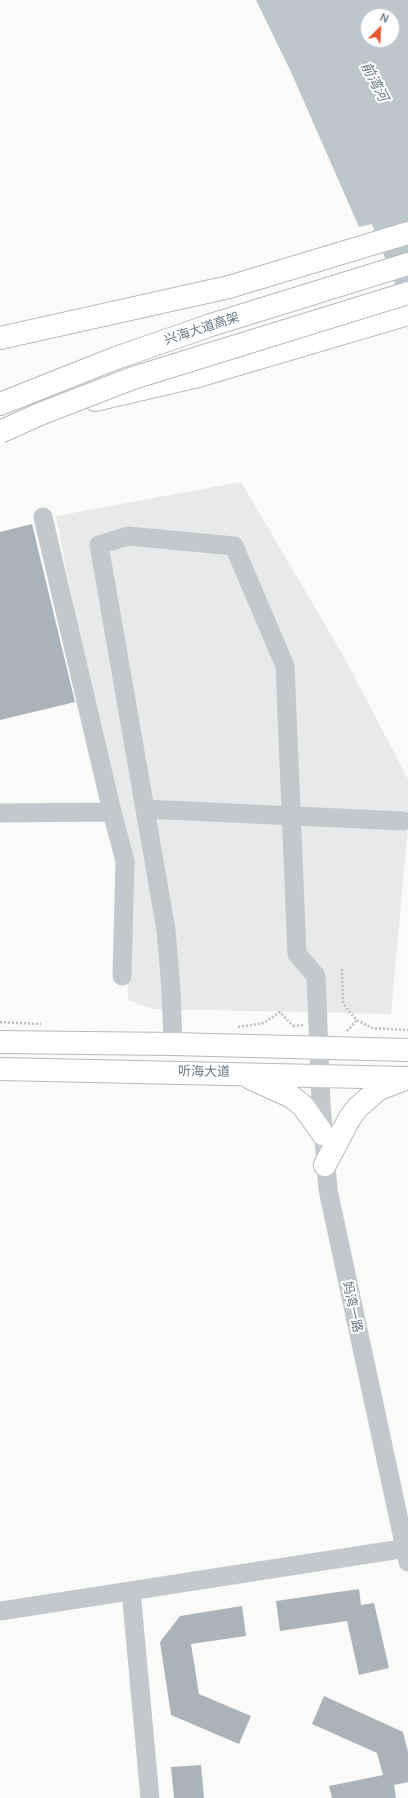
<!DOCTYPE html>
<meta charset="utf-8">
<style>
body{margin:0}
#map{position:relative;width:408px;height:1798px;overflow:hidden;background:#fafaf8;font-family:Manrope,sans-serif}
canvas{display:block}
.north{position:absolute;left:360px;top:8px;width:40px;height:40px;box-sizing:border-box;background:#fff;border:1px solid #c1c8cd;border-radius:50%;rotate:24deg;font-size:11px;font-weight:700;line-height:16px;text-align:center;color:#657683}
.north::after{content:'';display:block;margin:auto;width:14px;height:18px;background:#e4572e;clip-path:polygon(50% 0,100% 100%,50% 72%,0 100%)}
</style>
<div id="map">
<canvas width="408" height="1798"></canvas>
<div class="north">N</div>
</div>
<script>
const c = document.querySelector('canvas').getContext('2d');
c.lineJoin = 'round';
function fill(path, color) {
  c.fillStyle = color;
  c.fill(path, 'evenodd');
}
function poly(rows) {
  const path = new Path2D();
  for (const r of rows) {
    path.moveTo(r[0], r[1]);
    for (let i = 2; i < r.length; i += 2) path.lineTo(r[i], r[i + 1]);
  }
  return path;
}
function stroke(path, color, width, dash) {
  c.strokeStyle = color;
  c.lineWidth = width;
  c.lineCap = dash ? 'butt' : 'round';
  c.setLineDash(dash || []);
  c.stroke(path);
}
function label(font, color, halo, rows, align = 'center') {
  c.font = font + ' Manrope,"Noto Sans SC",sans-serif';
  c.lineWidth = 4;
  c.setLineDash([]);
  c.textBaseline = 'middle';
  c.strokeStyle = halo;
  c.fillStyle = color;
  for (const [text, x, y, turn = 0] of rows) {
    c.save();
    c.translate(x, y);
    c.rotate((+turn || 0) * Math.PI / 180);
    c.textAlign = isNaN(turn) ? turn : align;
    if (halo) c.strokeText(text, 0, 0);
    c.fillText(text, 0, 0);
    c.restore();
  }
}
fill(poly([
 [241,482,343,655,408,779,408,826,391,1014,152,1009,128,1000,124,831,83,656,56,516]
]), '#e8e9e9');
fill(poly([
 [256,0,408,0,408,318,372,224,359,227,291,72],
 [368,16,392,16,392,40,368,40]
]), '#bbc7cb');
fill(poly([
 [32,524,75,702,0,720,0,532],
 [359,1589,361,1605,374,1603,389,1668,359,1675,347,1621,280,1631,276,1601],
 [242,1606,246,1636,191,1644,199,1694,251,1716,239,1744,171,1715,160,1642,180,1616],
 [324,1696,403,1732,408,1752,408,1782,394,1785,396,1798,332,1798,329,1786,383,1775,377,1753,312,1724],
 [201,1765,204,1798,174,1798,171,1767]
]), '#aab3b9');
const major = poly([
 [0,338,229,287,408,233],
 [95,400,198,376,408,314],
 [0,404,116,358,211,325,408,264],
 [0,1042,173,1044,408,1050],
 [0,1069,408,1078],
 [250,1078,292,1097,303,1106,323,1134],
 [325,1165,349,1119,357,1108,379,1089,402,1080]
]);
stroke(major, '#b5babe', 24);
stroke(poly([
 [342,969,343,1002,347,1009,357,1020,372,1028,408,1030],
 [0,1022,41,1024],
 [293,1026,304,1025],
 [238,1027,264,1023,280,1012,293,1026],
 [347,1031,357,1020]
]), '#bbbfc2', 2.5, [2, 2]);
stroke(poly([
 [43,517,112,812,125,861,122,976],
 [145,809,403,821],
 [0,813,112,812],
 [173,1044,171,989,166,930,99,545,128,536,234,546,285,666,297,954,316,976,321,1104,328,1190,408,1562],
 [131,1591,150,1798],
 [0,1611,408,1548]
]), '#c3c8cc', 19);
stroke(major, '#fff', 22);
const majorBridge = poly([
 [0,432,40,414,133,378,408,293]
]);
stroke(majorBridge, '#b5babe', 24, []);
stroke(majorBridge, '#fff', 22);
label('13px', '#657683', '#fff', [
 ["兴海大道高架",202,329,-18],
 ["听海大道",204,1072,1],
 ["妈湾一路",352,1307,78]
]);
label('italic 14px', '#60757c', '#fff', [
 ["前湾河",374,82,62]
]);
</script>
